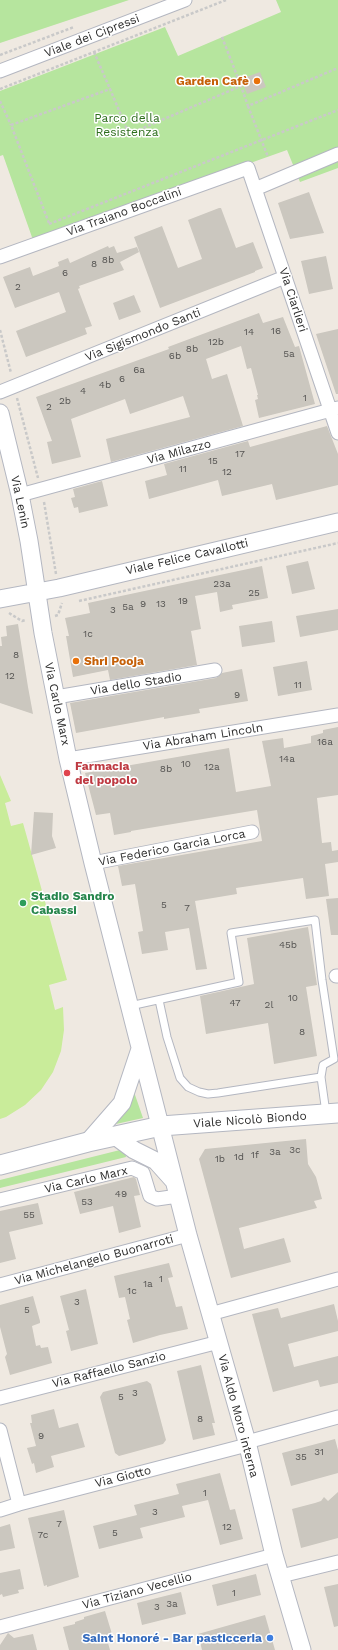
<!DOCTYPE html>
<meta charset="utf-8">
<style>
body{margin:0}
canvas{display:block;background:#efe9e1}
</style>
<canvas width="338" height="1650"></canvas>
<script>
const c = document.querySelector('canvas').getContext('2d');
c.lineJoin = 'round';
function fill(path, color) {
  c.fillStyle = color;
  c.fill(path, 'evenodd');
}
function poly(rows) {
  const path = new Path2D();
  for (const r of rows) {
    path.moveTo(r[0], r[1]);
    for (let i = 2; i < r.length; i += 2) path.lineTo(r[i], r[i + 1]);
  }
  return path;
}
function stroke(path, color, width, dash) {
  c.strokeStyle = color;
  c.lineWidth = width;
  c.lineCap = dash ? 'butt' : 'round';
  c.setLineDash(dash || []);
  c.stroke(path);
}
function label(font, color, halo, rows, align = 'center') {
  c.font = font + ' "Work Sans",sans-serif';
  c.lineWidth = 3;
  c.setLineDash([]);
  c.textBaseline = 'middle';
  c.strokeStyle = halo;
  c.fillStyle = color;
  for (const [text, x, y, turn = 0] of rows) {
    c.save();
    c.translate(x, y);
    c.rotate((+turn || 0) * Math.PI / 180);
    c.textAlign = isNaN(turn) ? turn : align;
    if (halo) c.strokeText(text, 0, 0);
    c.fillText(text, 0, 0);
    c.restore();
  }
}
fill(poly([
 [0,0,129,0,0,43],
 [276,0,338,0,338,168,300,182,287,150,33,240,3,155,0,156,0,91,165,27,178,56,281,12],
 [134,1092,143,1118,116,1124,126,1110],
 [124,1149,126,1157,0,1188,0,1180]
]), '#b6e59e');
fill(poly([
 [0,775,11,801,5,803,11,826,23,823,67,980,49,985,55,1010,63,1007,64,1030,61,1051,53,1072,41,1090,25,1105,6,1117,0,1119]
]), '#c9ec9a');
fill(poly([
 [260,72,266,87,247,94,241,79],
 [309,192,324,233,290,239,278,203],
 [219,208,221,208,236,248,253,242,263,268,255,271,255,272,160,308,134,237,162,226,178,268,202,259,188,220],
 [108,246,109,248,114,246,117,253,137,247,139,252,120,262,124,270,79,286,80,288,78,289,92,326,85,328,87,334,26,357,16,331,66,312,59,292,15,308,3,277,30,267,33,276,59,266,58,262,68,258,70,263],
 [326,256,333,289,309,294,301,261],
 [134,295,141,312,119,320,113,303],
 [259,313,263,323,283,317,295,347,299,346,315,404,259,418,255,400,258,399,257,395,258,395,251,368,247,369,241,346,206,359,212,379,227,374,243,426,111,462,106,439,190,417,183,396,130,414,125,399,71,419,81,457,52,464,47,442,52,441,36,397,169,349,168,347],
 [338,329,338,394,336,394,316,334],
 [327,426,338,454,338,485,276,500,272,484,222,496,218,480,149,499,145,481,167,475,164,464,248,441,250,447],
 [102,481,108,506,79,513,78,507,74,508,71,498,75,497,73,489],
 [308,561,315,589,292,594,286,566],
 [262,566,268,598,232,605,233,609,220,612,217,592,195,596,201,629,191,631,197,665,110,680,108,670,73,677,66,636,69,636,65,618,90,613,88,603],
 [338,609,338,630,300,637,296,616],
 [272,621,275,642,242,647,239,626],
 [18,624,28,687,33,714,0,703,0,646,2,646,1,637,7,636,6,626],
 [307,661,312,690,278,696,273,667],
 [242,669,248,701,199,709,200,713,164,719,164,717,76,733,70,703,216,678,222,673],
 [338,727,338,795,317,798,322,843,331,842,332,851,338,850,338,862,325,864,329,896,306,899,303,878,236,888,237,894,195,901,207,969,196,970,189,928,165,932,168,950,142,954,138,932,143,931,135,884,122,886,118,866,262,841,257,810,131,831,131,832,114,835,110,813,96,815,85,773,229,748,236,792,271,786,262,741,283,738,284,748,311,743,311,736,323,733,323,730],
 [34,812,53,813,52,836,56,848,31,855],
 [338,898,338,935,331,935,326,899],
 [308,927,317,985,306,987,317,1056,274,1064,268,1023,206,1034,200,996,254,984,247,938],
 [306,1139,308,1164,316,1177,322,1199,314,1201,317,1208,239,1228,244,1249,284,1238,291,1262,231,1278,199,1159,205,1149],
 [134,1177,136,1179,140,1195,134,1196,141,1227,119,1233,113,1206,80,1214,74,1192],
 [38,1203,43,1224,9,1232,16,1259,0,1263,0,1211],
 [169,1263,173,1277,168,1278,176,1307,182,1306,188,1329,160,1335,133,1343,127,1320,130,1319,125,1297,119,1298,114,1276],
 [86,1289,98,1344,71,1351,66,1331,69,1330,60,1296],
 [33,1296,40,1321,40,1323,32,1326,36,1346,40,1345,41,1348,48,1347,52,1363,10,1375,5,1357,7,1354,0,1327,0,1305],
 [334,1304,338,1321,338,1331,288,1344,294,1367,338,1356,338,1383,320,1387,318,1380,273,1392,252,1314,278,1308,281,1318],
 [201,1365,215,1423,212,1423,215,1435,193,1440,177,1371],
 [147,1381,151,1384,166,1440,163,1444,119,1456,115,1453,100,1397,103,1392],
 [54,1409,59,1428,78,1423,85,1447,51,1456,54,1467,36,1473,34,1463,32,1464,27,1448,36,1446,30,1423,32,1423,31,1415],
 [335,1439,338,1450,338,1473,291,1486,282,1453],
 [220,1473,230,1510,235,1509,243,1539,220,1545,208,1500,182,1506,185,1517,140,1528,143,1538,99,1549,93,1526,137,1515,134,1505,179,1494,176,1484],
 [338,1492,338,1538,301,1548,292,1509,315,1503,321,1501,324,1497,328,1501],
 [64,1510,79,1577,47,1587,47,1585,44,1586,28,1518],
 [10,1524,15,1548,0,1551,0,1527],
 [20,1569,24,1589,18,1590,19,1593,3,1597,2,1594,0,1595,0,1573],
 [256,1574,261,1595,217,1606,212,1585],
 [338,1584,338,1626,334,1627,324,1587],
 [181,1592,186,1614,142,1625,137,1603],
 [105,1611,112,1634,106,1636,110,1650,69,1650,63,1627,75,1624,75,1622,84,1619,84,1617],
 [265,1615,275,1650,202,1650,198,1634],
 [8,1633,14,1638,33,1634,37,1650,0,1650,0,1645]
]), '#cbc7bf');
const service = poly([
 [130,1006,239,982,231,933,315,920,322,980,334,1059,323,1065,321,1077,218,1093,208,1094,199,1092,188,1087,180,1078,167,1037,159,1000],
 [321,1077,326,1113]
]);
const minor = poly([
 [0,71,185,0],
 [255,189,338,154],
 [0,257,248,168,338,433],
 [0,392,285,277],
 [20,495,338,408],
 [56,697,215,670],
 [68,759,338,715],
 [93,863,252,832],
 [336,976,338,976],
 [0,1200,132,1168,143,1173,150,1196,157,1199,178,1196],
 [0,1285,188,1235],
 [210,1314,338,1279],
 [0,1398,219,1342],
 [0,1430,19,1504],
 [247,1442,338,1417],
 [0,1510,19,1504,247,1445],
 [281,1576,338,1562],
 [0,1627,274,1555]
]);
const tertiary = poly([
 [0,413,20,495,29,541,43,633,68,759,93,863,188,1235,247,1442,274,1555,302,1650],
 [0,599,59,588,338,522],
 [115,1136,134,1150,156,1161,173,1180],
 [88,1142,122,1103,140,1049]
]);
const secondary = poly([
 [0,1165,88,1142,161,1126,338,1113]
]);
stroke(service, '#b4b7c1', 9);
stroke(minor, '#b4b7c1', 15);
stroke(tertiary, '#b4b7c1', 19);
stroke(secondary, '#b4b7c1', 21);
stroke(poly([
 [222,37,241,86],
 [94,52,110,89],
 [0,55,74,27],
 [0,89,226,0],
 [0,101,11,125],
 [248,106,268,157],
 [49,223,11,125,110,89,129,134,241,86,248,106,338,68],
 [49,224,338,110],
 [0,330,11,373],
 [17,398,38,478],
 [44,502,56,574],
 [79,601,338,543],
 [9,613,22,621,26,620],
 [55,616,58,615,62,603]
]), '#c9c9c9', 2.5, [3, 2]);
stroke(service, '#fff', 7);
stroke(minor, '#fff', 13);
stroke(tertiary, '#fff', 17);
stroke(secondary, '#fff', 19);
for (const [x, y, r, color] of [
 [257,81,4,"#e8710a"],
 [76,661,4,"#e8710a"],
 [67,773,4,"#e0444e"],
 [23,903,4,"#2e9e5b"],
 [270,1638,4,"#3f7fe0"]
]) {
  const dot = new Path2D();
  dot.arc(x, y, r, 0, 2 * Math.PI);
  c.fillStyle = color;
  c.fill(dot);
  stroke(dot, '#fff', 1.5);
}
label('10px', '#555452', null, [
 ["8b",108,260],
 ["8",94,264],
 ["6",65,273],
 ["2",18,287],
 ["16",276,331],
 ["14",249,332],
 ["12b",216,342],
 ["8b",192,349],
 ["5a",289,354],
 ["6b",175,356],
 ["6a",139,370],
 ["6",122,379],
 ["4b",105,385],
 ["4",83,391],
 ["1",305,398],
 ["2b",65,401],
 ["2",49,407],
 ["17",240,454],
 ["15",213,461],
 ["11",183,469],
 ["12",227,472],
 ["23a",222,584],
 ["25",254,593],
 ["19",183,601],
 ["9",143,604],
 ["13",161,604],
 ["5a",128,607],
 ["3",113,610],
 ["1c",88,634],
 ["8",16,655],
 ["12",10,676],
 ["11",298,685],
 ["9",237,695],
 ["16a",325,742],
 ["14a",287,759],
 ["10",186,764],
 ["12a",212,767],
 ["8b",166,769],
 ["5",164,905],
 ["7",187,908],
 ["45b",288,945],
 ["10",293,998],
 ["47",235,1003],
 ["2l",269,1005],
 ["8",302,1032],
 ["3c",295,1150],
 ["3a",275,1152],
 ["1f",255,1155],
 ["1d",239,1157],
 ["1b",220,1159],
 ["49",121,1194],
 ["53",87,1202],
 ["55",29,1215],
 ["1",161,1279],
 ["1a",148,1284],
 ["1c",132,1291],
 ["3",77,1302],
 ["5",27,1310],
 ["3",135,1393],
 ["5",121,1397],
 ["8",200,1419],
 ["9",41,1436],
 ["31",319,1452],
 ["35",301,1457],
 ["1",205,1493],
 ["3",155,1512],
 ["7",59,1524],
 ["12",227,1527],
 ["5",115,1533],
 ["7c",43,1535],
 ["1",234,1593],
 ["3a",172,1604],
 ["3",157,1607]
]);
label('12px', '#2e2e2e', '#fff', [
 ["Viale dei Cipressi",92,36,-21],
 ["Via Traiano Boccalini",124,212,-20],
 ["Via Ciarlieri",293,300,72],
 ["Via Sigismondo Santi",143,335,-22],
 ["Via Milazzo",179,452,-15],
 ["Via Lenin",20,502,78],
 ["Viale Felice Cavallotti",187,557,-13],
 ["Via dello Stadio",136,684,-9],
 ["Via Carlo Marx",57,704,78],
 ["Via Abraham Lincoln",203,737,-9],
 ["Via Federico Garcia Lorca",172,848,-11],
 ["Viale Nicolò Biondo",250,1120,-4],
 ["Via Carlo Marx",86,1180,-13],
 ["Via Michelangelo Buonarroti",94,1260,-15],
 ["Via Raffaello Sanzio",109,1370,-14],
 ["Via Aldo Moro interna",238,1416,75],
 ["Via Giotto",123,1477,-14],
 ["Via Tiziano Vecellio",137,1591,-15]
]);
label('bold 12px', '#c56008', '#fff', [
 ["Garden Cafè",249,81],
 ["Shri Pooja",84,661,"left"]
], 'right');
label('12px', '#2c6e1b', '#fff', [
 ["Parco della",127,118],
 ["Resistenza",127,132]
]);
label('bold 12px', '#be3a42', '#fff', [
 ["Farmacia",75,766],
 ["del popolo",75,780]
], 'left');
label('bold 12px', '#27864d', '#fff', [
 ["Stadio Sandro",31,896],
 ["Cabassi",31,910]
], 'left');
label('bold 12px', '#366cbe', '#fff', [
 ["Saint Honoré - Bar pasticceria",262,1638]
], 'right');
</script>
